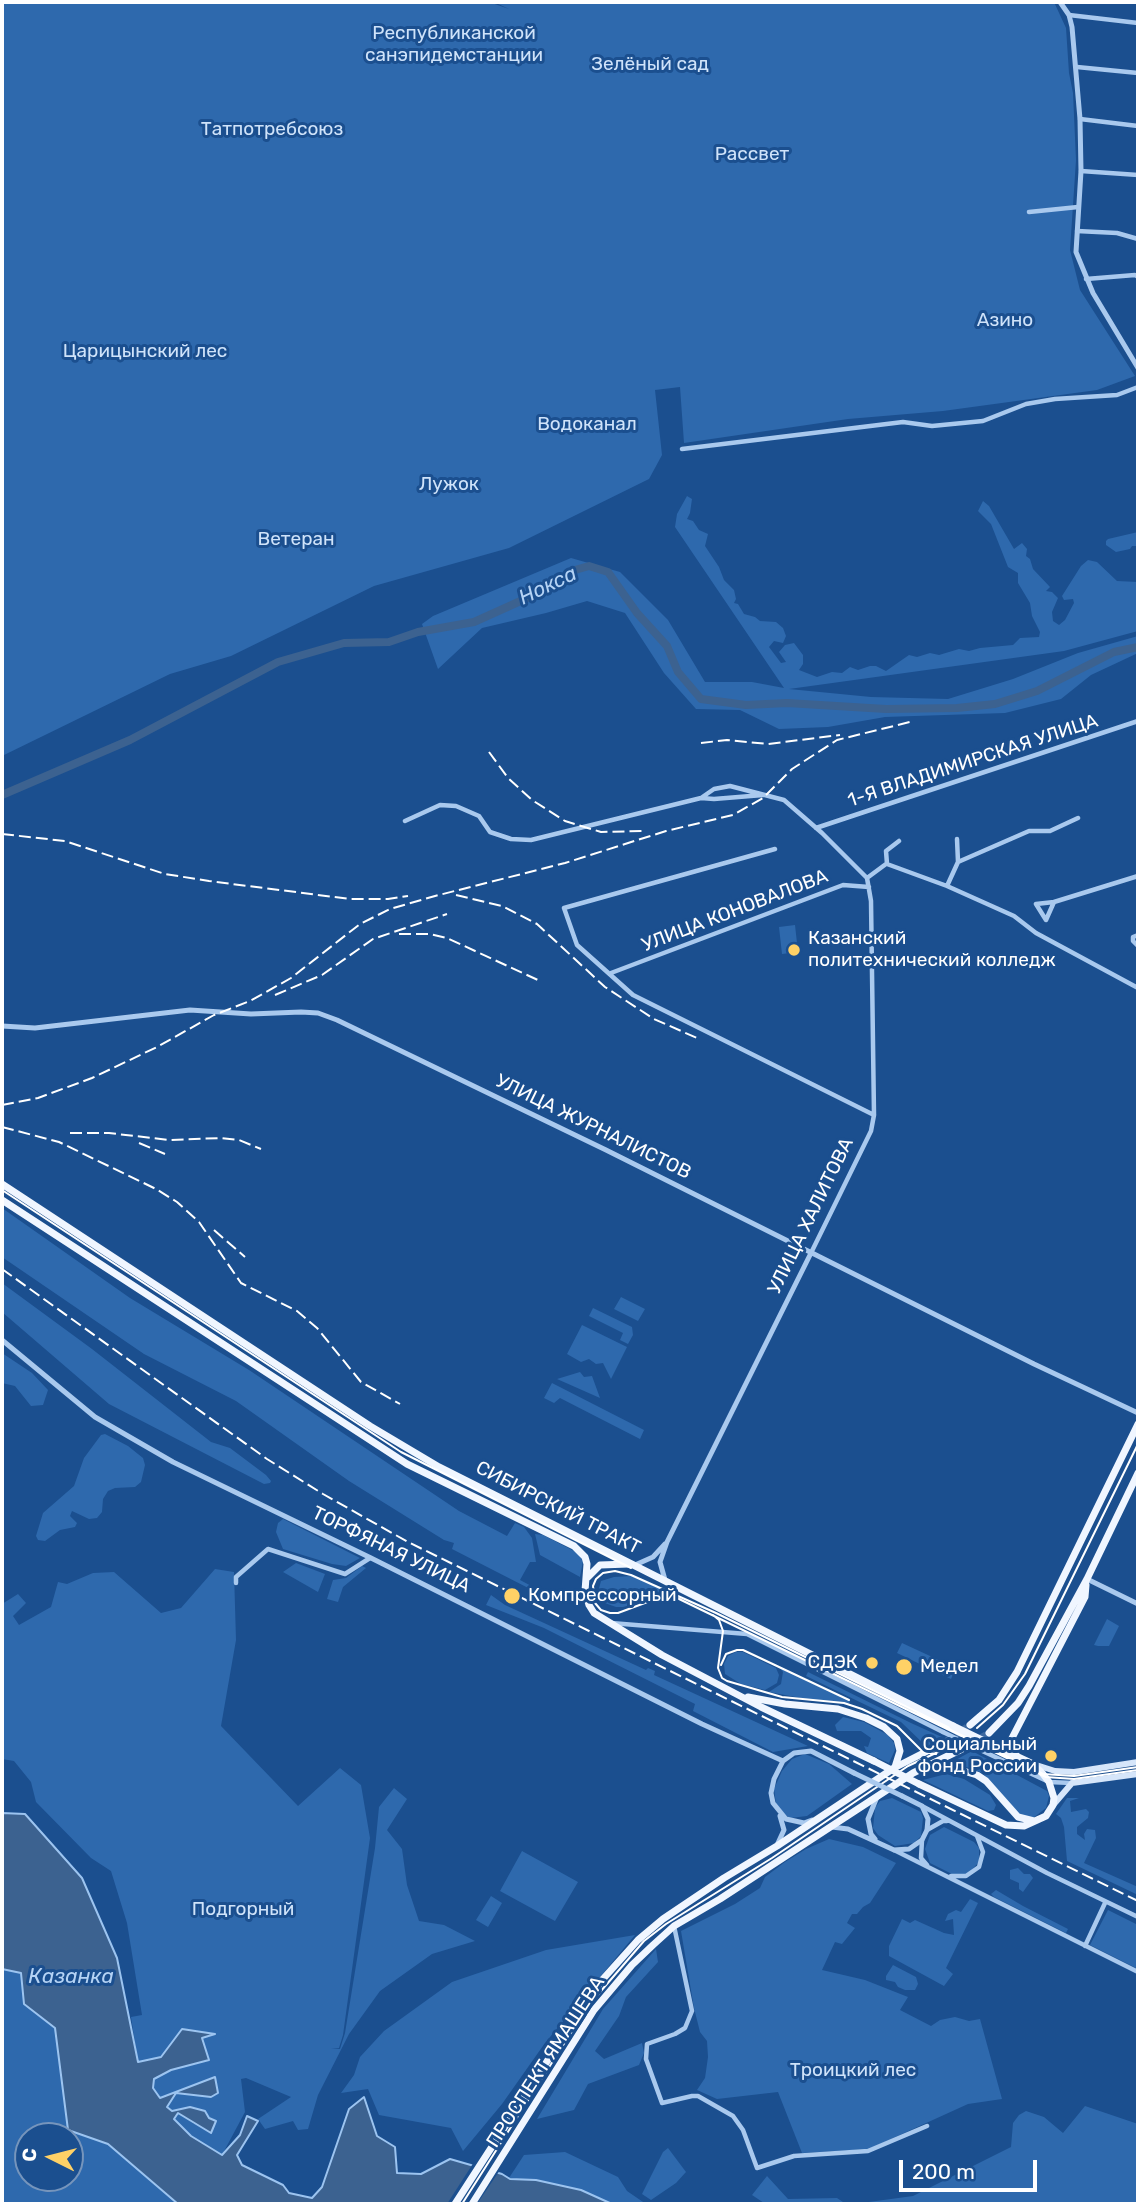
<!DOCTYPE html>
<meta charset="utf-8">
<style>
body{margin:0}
#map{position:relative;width:1140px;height:2206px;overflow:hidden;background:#1b4f8f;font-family:Rubik,sans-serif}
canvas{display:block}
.frame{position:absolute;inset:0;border:4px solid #fff;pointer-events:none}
.north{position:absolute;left:14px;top:2122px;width:70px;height:70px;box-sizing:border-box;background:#1b4f8f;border:2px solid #7695bc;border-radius:50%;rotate:276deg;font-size:19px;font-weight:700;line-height:28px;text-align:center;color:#fff}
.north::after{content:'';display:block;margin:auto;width:24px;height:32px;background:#ffd166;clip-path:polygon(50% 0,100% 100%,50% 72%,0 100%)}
.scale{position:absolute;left:899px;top:2160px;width:138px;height:32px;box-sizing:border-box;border:4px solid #fff;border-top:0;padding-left:9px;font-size:21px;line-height:24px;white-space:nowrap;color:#fff;-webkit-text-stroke:5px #1b4f8f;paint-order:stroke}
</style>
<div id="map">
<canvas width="1140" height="2206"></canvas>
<div class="frame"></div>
<div class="north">С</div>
<div class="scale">200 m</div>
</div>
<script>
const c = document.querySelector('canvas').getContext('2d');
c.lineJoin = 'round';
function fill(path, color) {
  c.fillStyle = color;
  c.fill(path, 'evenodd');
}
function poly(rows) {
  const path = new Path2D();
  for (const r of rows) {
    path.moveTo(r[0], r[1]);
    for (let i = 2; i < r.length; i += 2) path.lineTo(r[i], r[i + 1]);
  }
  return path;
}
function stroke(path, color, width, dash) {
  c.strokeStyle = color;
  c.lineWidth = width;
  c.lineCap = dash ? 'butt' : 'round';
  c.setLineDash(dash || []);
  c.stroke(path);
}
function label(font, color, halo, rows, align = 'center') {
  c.font = font + ' Rubik,sans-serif';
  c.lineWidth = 6;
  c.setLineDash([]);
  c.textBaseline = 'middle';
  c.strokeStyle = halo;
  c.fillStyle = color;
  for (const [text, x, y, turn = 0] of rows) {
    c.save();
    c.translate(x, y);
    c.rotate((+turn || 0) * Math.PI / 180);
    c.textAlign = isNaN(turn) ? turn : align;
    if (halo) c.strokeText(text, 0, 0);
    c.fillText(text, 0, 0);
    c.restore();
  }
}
fill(poly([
 [2,2,489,2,509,9,494,2,1054,2,1066,28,1069,73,1073,93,1076,160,1070,250,1080,290,1135,376,1097,390,943,411,848,419,684,443,680,387,655,390,662,455,649,479,509,548,374,586,231,656,170,674,2,756],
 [687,496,692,499,690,513,687,519,693,521,699,530,708,534,705,546,719,567,724,580,734,590,736,599,734,603,738,604,744,614,755,617,760,621,776,622,783,628,786,636,783,643,774,641,769,647,781,663,786,662,779,652,785,645,794,643,803,655,803,664,799,670,817,677,832,672,842,673,850,667,858,670,870,666,876,666,886,671,909,655,917,657,930,653,939,655,959,649,969,651,980,648,1013,645,1020,638,1039,637,1040,632,1032,616,1030,603,1018,583,1018,573,1008,567,991,524,978,511,983,501,989,506,1014,549,1022,543,1027,549,1026,556,1030,559,1033,569,1050,587,1046,591,1052,592,1058,598,1052,612,1053,621,1059,625,1065,620,1074,603,1073,599,1064,600,1062,596,1081,566,1088,560,1097,562,1117,581,1138,582,1138,631,1064,651,789,689,871,697,948,699,1013,679,1078,653,1138,636,1138,653,1091,675,1061,699,1005,713,885,717,828,727,779,729,740,710,696,709,664,673,625,613,587,601,546,613,482,628,438,669,422,624,433,616,571,558,620,572,668,620,705,682,752,682,784,688,675,527,677,514],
 [1138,532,1138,546,1132,546,1130,549,1116,552,1106,545,1106,541,1108,539],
 [795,925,798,952,782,954,779,927],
 [2,1208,130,1298,249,1370,459,1511,507,1536,515,1523,524,1527,532,1538,536,1562,530,1562,520,1580,537,1589,538,1593,452,1549,454,1543,444,1540,349,1481,236,1401,144,1354,2,1257],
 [2,1283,92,1349,211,1442,230,1448,266,1475,271,1481,270,1483,264,1484,109,1404,2,1312],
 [621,1297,645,1309,638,1321,614,1309],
 [593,1308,632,1327,633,1335,628,1344,620,1340,623,1333,589,1316],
 [582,1325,627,1347,611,1379,603,1363,596,1364,589,1359,581,1362,567,1354],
 [2,1353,32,1373,48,1390,43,1405,31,1406,15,1386,2,1383],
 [580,1372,584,1377,592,1376,600,1398,557,1379],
 [552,1383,644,1430,640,1439,560,1398,554,1403,544,1398],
 [105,1434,128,1446,143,1458,145,1465,141,1482,135,1487,115,1488,108,1491,103,1499,102,1512,97,1518,89,1519,72,1511,70,1516,77,1523,75,1527,60,1530,45,1541,38,1540,36,1536,43,1513,74,1486,84,1458,101,1435],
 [283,1519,360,1558,346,1566,332,1564,283,1549,276,1532,278,1523],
 [535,1534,543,1535,578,1553,583,1561,580,1577,540,1555],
 [296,1563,325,1574,318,1592,283,1572],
 [362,1566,366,1568,343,1587,338,1602,327,1599,333,1580,346,1578],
 [215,1569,234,1572,236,1640,221,1726,298,1806,340,1768,361,1785,370,1838,343,2035,339,2048,331,2048,340,2049,345,2033,375,1848,379,1807,394,1788,407,1799,387,1830,402,1849,407,1885,419,1921,444,1925,475,1941,432,1954,380,1991,349,2034,318,2095,308,2129,298,2130,293,2121,265,2129,258,2119,291,2097,246,2078,241,2079,245,2112,222,2155,191,2136,173,2119,178,2112,194,2124,209,2118,205,2111,190,2108,172,2111,166,2107,176,2093,211,2097,215,2077,159,2098,153,2088,154,2079,171,2070,209,2060,202,2038,212,2035,182,2029,161,2057,138,2062,131,2017,142,2015,127,1923,111,1871,91,1858,36,1802,31,1782,14,1761,2,1759,2,1604,18,1594,26,1603,13,1616,19,1625,51,1607,58,1582,67,1584,93,1573,114,1572,161,1613,181,1608],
 [632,1576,661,1589,656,1598,623,1607,616,1607,602,1602,598,1592,601,1581,614,1577],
 [491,1595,505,1605,646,1670,648,1668,655,1671,654,1675,808,1746,773,1752,693,1711,695,1704,544,1628,486,1605],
 [1107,1619,1119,1626,1109,1646,1098,1646,1094,1645],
 [902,1643,956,1668,951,1679,897,1653],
 [736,1652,743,1652,776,1668,779,1675,777,1683,765,1690,741,1684,725,1674,724,1664,728,1656],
 [780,1668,850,1701,849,1703,806,1699,769,1692,781,1684,783,1672],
 [808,1672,911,1723,944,1738,927,1747,901,1722,806,1676],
 [843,1717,864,1722,888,1735,894,1743,895,1750,889,1763,867,1753,864,1746,868,1747,871,1738,861,1731,837,1731,835,1725],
 [972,1751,1047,1791,1049,1796,1046,1808,1033,1818,1020,1816,983,1773,952,1762],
 [805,1754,829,1764,852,1784,807,1816,790,1818,782,1813,776,1804,774,1789,782,1771,792,1759],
 [946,1774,964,1779,990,1795,996,1805,994,1810,988,1811,923,1780],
 [892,1798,921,1812,923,1818,921,1836,914,1843,895,1846,878,1835,873,1828,875,1808,880,1801],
 [1067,1798,1079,1798,1070,1801,1071,1812,1086,1809,1089,1812,1088,1818,1077,1827,1077,1834,1085,1840,1084,1834,1087,1829,1095,1830,1096,1838,1084,1863,1138,1887,1138,1895,1067,1861,1064,1827,1061,1818,1056,1814],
 [944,1827,974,1842,979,1848,979,1862,968,1874,956,1876,930,1863,925,1849,930,1835],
 [829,1839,863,1847,896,1863,870,1903,863,1907,857,1914,852,1914,847,1923,855,1928,842,1944,835,1942,822,1970,865,1980,908,1997,900,2010,931,2026,940,2020,955,2017,969,2021,980,2019,1002,2099,968,2104,869,2149,802,2153,778,2092,717,2099,697,2090,705,2078,708,2057,707,2041,700,2032,694,2008,681,1931,735,1904,760,1888,765,1877,785,1862,806,1849],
 [522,1851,578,1882,555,1921,500,1891],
 [1018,1868,1024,1874,1030,1874,1033,1878,1023,1892,1019,1889,1019,1883,1010,1879,1010,1870],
 [996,1890,1023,1906,1068,1929,1066,1933,994,1897,991,1894],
 [491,1896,502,1903,488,1927,476,1920],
 [970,1899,978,1903,946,1968,953,1974,944,1986,889,1956,889,1946,902,1919,910,1923,915,1920,944,1933,954,1935,953,1919,945,1921,948,1914,956,1910,961,1912],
 [1108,1910,1138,1925,1138,1969,1090,1945],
 [635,1935,545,2043,502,2104,463,2151,451,2128,379,2115,368,2089,341,2093,354,2075,360,2057,384,2031,452,1982,546,1950],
 [656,1949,658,1962,626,1997,619,2016,595,2051,604,2059,642,2043,644,2053,639,2065,588,2084,574,2110,537,2119,603,2009],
 [893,1965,916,1977,918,1984,915,1990,905,1990,898,1987,895,1982,886,1980,886,1976],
 [2,1969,21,1973,24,2004,55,2028,185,2204,2,2204],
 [28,2136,70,2136,70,2178,28,2178],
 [1085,2106,1138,2124,1138,2204,854,2204,913,2196,1011,2147,1013,2123,1019,2115,1026,2111,1044,2117,1063,2133],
 [668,2148,686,2172,676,2183,651,2200,642,2194,663,2152],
 [565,2152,618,2177,627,2191,646,2204,492,2204,524,2155],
 [767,2176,788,2199,837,2198,846,2204,764,2203,752,2195]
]), '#2e69ad');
const water = poly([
 [2,1813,25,1814,82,1878,117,1958,138,2062,161,2057,182,2029,215,2034,202,2038,209,2060,171,2070,154,2079,153,2088,160,2098,215,2077,218,2093,211,2097,176,2093,167,2107,172,2111,190,2107,205,2111,209,2118,216,2121,211,2133,178,2113,174,2119,191,2136,222,2155,240,2135,247,2116,258,2121,237,2155,242,2165,283,2185,289,2193,312,2198,322,2187,349,2109,364,2097,377,2136,395,2147,397,2173,421,2174,450,2159,502,2174,510,2179,536,2180,581,2190,612,2204,178,2204,108,2144,68,2130,55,2028,24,2004,21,1973,2,1969,2,1813]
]);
fill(water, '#3c6290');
stroke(water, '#9cc4f0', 2);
fill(poly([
 [474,2162,500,2170,477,2204,447,2204]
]), '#1b4f8f');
stroke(poly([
 [2,795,130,740,278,662,344,643,389,642,418,632,474,622,545,590,575,570,589,566,608,572,637,613,667,646,678,672,701,699,746,705,787,703,886,709,957,708,995,704,1037,691,1114,652,1138,647]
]), '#3c6290', 8);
stroke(poly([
 [947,1741,967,1727],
 [962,1749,989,1733]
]), '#3d69a0', 7, [7, 3.5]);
stroke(poly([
 [1069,15,1138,23],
 [1077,67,1138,73],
 [1080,119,1138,126],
 [1081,171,1138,175],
 [1029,212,1078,207],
 [1077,231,1117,233,1138,239],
 [1086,279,1135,275,1138,277],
 [682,449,903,422,932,426,983,421,1026,404,1055,399,1117,395,1138,387],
 [701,798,714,789,730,786,784,800,822,833,867,878],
 [405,821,440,805,456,806,479,816,490,832,511,839,531,840,701,798,714,799,763,795],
 [816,828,1138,721],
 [957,839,958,862],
 [775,849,564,908,577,945,633,995,874,1115],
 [887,864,947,886,1014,916,1036,933,1138,988],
 [887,864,886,851,899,841],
 [867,878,886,864],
 [947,886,958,862,1029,831,1050,831,1078,818],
 [1054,902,1138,876],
 [1054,902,1046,920,1036,904,1054,902],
 [1138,935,1133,937,1133,941,1138,946],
 [611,973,843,885,869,887],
 [811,1253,871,1131,874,1115,871,901,867,878],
 [236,1583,236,1577,268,1549,345,1574,370,1558],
 [611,1623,747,1634,943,1732],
 [976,1748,1049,1782,1072,1783],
 [922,1806,1047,1873,1138,1917],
 [927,1830,943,1821,947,1821],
 [922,1840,921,1858,927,1865],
 [894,1850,1138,1972],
 [951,1876,966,1876,979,1867,983,1852,977,1836],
 [674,1926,692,2011,685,2028,675,2034,647,2044,646,2059,662,2103,692,2096,698,2096,733,2116,743,2130,757,2168,794,2156,868,2151,927,2126],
 [1085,1946,1105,1903]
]), '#a9c9ee', 4.5);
stroke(poly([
 [1060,2,1069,15,1072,27,1080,119,1081,171,1076,252,1093,293,1138,368],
 [2,1026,35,1028,190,1010,251,1014,301,1012,318,1013,337,1020,606,1150,1034,1364,1138,1413],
 [2,1340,95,1417,173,1462,371,1558,702,1724,783,1761],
 [635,1565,653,1557,665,1544],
 [1087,1579,1138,1604],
 [665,1580,660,1562,667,1542,811,1253],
 [812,1820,804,1823,786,1819,773,1803,771,1793,774,1779,783,1761,794,1753,811,1751,854,1773],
 [832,1827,848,1829,894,1850,909,1849,922,1840,927,1830,928,1819,922,1806,902,1796],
 [875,1839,871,1834,868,1819,877,1797],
 [778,1843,784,1830,780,1816]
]), '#a9c9ee', 5);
stroke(poly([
 [1033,1764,1055,1771,1074,1772,1138,1762],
 [1054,1804,1072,1783,1138,1774]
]), '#d6e6fa', 6);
stroke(poly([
 [2,1184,370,1426,439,1467,953,1726],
 [2,1200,407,1464,574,1546,585,1557,587,1564,585,1591,589,1605,594,1613,607,1621,662,1655,761,1707,874,1761],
 [588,1577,600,1565,629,1564],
 [748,1697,785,1704,838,1709,866,1718,884,1727,897,1739,900,1751,895,1767],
 [970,1725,999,1700,1017,1672,1138,1424],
 [989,1733,1018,1703,1029,1686,1087,1579,1138,1473],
 [1017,1756,1011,1749,1011,1740,1085,1597,1086,1585],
 [930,1767,950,1767,977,1775,986,1781,1018,1817,1034,1821],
 [919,1784,1006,1825,1024,1826,1046,1816,1053,1805,1054,1798,1049,1782,1043,1774,1033,1764,986,1742],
 [455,2204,586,2001,603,1979,638,1940,663,1919,724,1878,777,1846,894,1768,947,1741],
 [472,2204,594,2010,632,1965,653,1945,674,1926,720,1899,913,1773,962,1749]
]), '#f0f6ff', 7);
stroke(poly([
 [2,1190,401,1452,631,1568],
 [713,1615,719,1620,723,1631,718,1668,722,1678,727,1681,782,1697,844,1703,862,1709,897,1726,923,1752,936,1754],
 [721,1665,726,1654,737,1650,743,1650,849,1700],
 [977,1728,1003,1705,1025,1674,1138,1444],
 [1138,1767,1074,1776,1043,1774,716,1613,631,1575,615,1571,603,1573,596,1579,593,1586,595,1603,601,1610,610,1613,618,1613,661,1597,677,1598,1046,1777,1074,1779,1138,1770],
 [462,2204,588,2006,644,1941,666,1924,772,1858,908,1766,953,1745]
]), '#fff', 2);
stroke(poly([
 [701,743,727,740,768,744,840,735],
 [489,752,508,778,532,800,565,821,601,832,643,831],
 [2,834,65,841,165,874,209,881,350,899,388,899,408,896],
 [456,895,502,906,537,924,605,987,654,1019,697,1038],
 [399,934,430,934,447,938,540,981],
 [275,995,322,975,373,939,447,914],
 [2,1105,38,1098,92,1078,157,1047,214,1015,250,1001,291,978,360,924,390,909,435,896,565,863,666,831,733,815,763,798,792,769,837,740,914,721],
 [2,1127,59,1142,156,1189,177,1202,199,1222,241,1283,297,1311,317,1328,361,1382,400,1404],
 [70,1133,109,1133,169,1140,221,1138,239,1140,261,1149],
 [139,1143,165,1154],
 [214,1230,245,1257],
 [2,1269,267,1459,323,1494,408,1542,1138,1901]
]), '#fff', 2, [12, 5]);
stroke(poly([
 [943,1732,976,1748]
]), '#a9c9ee', 4.5);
stroke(poly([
 [854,1773,902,1796]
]), '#a9c9ee', 5);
stroke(poly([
 [953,1726,986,1742],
 [874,1761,919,1784]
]), '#f0f6ff', 7);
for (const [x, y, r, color] of [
 [794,950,7,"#ffd166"],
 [512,1596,9,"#ffd166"],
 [872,1663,7,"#ffd166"],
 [904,1667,9,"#ffd166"],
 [1051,1756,7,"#ffd166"]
]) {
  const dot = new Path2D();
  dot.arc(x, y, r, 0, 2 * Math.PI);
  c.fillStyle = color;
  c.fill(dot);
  stroke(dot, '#1b4f8f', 2.5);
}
label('19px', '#cfe3fa', '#1b4f8f', [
 ["Республиканской",454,34],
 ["санэпидемстанции",454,56],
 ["Зелёный сад",650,65],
 ["Татпотребсоюз",272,130],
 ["Рассвет",752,155],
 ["Азино",1005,321],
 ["Царицынский лес",145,352],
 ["Водоканал",587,425],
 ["Лужок",449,485],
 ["Ветеран",296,540],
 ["Подгорный",243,1910],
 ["Троицкий лес",853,2071]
]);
label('19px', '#fff', '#1b4f8f', [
 ["1-Я ВЛАДИМИРСКАЯ УЛИЦА",973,761,-18],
 ["УЛИЦА КОНОВАЛОВА",735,911,-21],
 ["УЛИЦА ЖУРНАЛИСТОВ",593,1127,26],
 ["УЛИЦА ХАЛИТОВА",811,1216,-64],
 ["СИБИРСКИЙ ТРАКТ",558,1508,27],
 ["ТОРФЯНАЯ УЛИЦА",391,1550,26],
 ["ПРОСПЕКТ ЯМАШЕВА",546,2062,-57]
]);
label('19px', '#fff', '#1b4f8f', [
 ["Казанский",808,939],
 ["политехнический колледж",808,961],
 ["Компрессорный",528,1596],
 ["СДЭК",858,1663,"right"],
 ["Медел",920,1667],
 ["Социальный",1037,1745,"right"],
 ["фонд России",1037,1767,"right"]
], 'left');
label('italic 21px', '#b5d3f5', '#1b4f8f', [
 ["Нокса",548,586,-26],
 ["Казанка",71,1977]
]);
</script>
